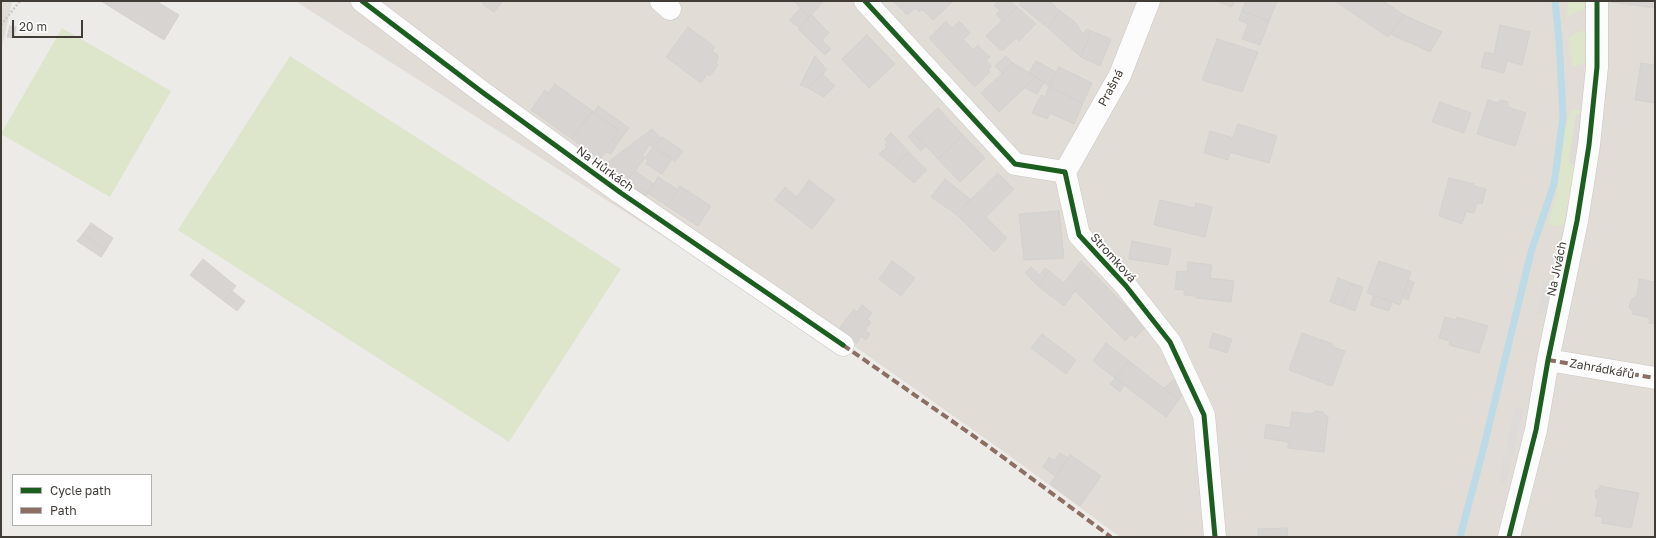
<!DOCTYPE html>
<meta charset="utf-8">
<style>
body{margin:0}
#map{position:relative;width:1656px;height:538px;overflow:hidden;background:#edebe8;font-family:"Golos Text",sans-serif}
canvas{display:block}
.frame{position:absolute;inset:0;border:2px solid #423c36;pointer-events:none}
.legend{position:absolute;left:12px;top:474px;width:140px;height:52px;box-sizing:border-box;background:#fff;border:1px solid #b3b1af;margin:0;padding:5px 7px;list-style:none;font-size:12px;color:#423c36}
.legend li{display:flex;align-items:center;gap:8px;height:20px}
.legend b{width:20px;border:1px solid #b3b1af}
.scale{position:absolute;left:12px;top:20px;width:71px;height:18px;box-sizing:border-box;border:2px solid #423c36;border-top:0;padding-left:5px;font-size:12px;line-height:14px;white-space:nowrap;color:#423c36;-webkit-text-stroke:3px #fff;paint-order:stroke}
</style>
<div id="map">
<canvas width="1656" height="538"></canvas>
<div class="frame"></div>
<ul class="legend">
<li><b style="height:5px;background:#1b5e20"></b>Cycle path</li>
<li><b style="height:5px;background:#8d6e63"></b>Path</li>
</ul>
<div class="scale">20 m</div>
</div>
<script>
const c = document.querySelector('canvas').getContext('2d');
c.lineJoin = 'round';
function fill(path, color) {
  c.fillStyle = color;
  c.fill(path, 'evenodd');
}
function poly(rows) {
  const path = new Path2D();
  for (const r of rows) {
    path.moveTo(r[0], r[1]);
    for (let i = 2; i < r.length; i += 2) path.lineTo(r[i], r[i + 1]);
  }
  return path;
}
function stroke(path, color, width, dash) {
  c.strokeStyle = color;
  c.lineWidth = width;
  c.lineCap = dash ? 'butt' : 'round';
  c.setLineDash(dash || []);
  c.stroke(path);
}
function label(font, color, halo, rows, align = 'center') {
  c.font = font + ' "Golos Text",sans-serif';
  c.lineWidth = 3.5;
  c.setLineDash([]);
  c.textBaseline = 'middle';
  c.strokeStyle = halo;
  c.fillStyle = color;
  for (const [text, x, y, turn = 0] of rows) {
    c.save();
    c.translate(x, y);
    c.rotate((+turn || 0) * Math.PI / 180);
    c.textAlign = isNaN(turn) ? turn : align;
    if (halo) c.strokeText(text, 0, 0);
    c.fillText(text, 0, 0);
    c.restore();
  }
}
fill(poly([
 [1,1,12,1,1,52],
 [295,1,1655,1,1655,537,1120,537,1003,451,722,253,694,256]
]), '#e1dcd6');
fill(poly([
 [1568,1,1586,1,1585,9,1567,17],
 [62,28,171,91,110,197,1,134],
 [1585,29,1586,59,1584,63,1576,66,1572,66,1569,37],
 [290,56,621,269,509,442,178,230],
 [1571,109,1583,111,1584,113,1576,115,1569,160,1575,166,1564,224,1559,226,1554,226,1548,224,1556,196,1565,130]
]), '#dde5cb');
fill(poly([
 [1584,113,1575,166,1572,164,1569,160,1576,115],
 [1543,282,1551,284,1544,315,1537,313],
 [1524,406,1505,487,1499,478,1515,409]
]), '#dddad8');
stroke(poly([
 [1460,537,1482,454,1531,252,1554,184,1563,117,1559,40,1555,1]
]), '#bddae7', 7);
const building = poly([
 [101,1,156,1,179,15,164,40,101,1],
 [484,1,503,1,494,12,482,4,484,1],
 [794,1,824,1,809,17,794,1],
 [893,1,953,1,933,20,922,9,919,12,915,8,907,15,893,1],
 [998,1,1010,1,1017,7,1002,21,996,14,1000,11,994,5,998,1],
 [1022,1,1049,1,1060,11,1048,28,1019,4,1022,1],
 [1215,1,1235,1,1232,7,1215,1],
 [1246,1,1277,1,1269,21,1242,11,1246,1],
 [1335,1,1383,1,1404,15,1388,37,1335,1],
 [1612,1,1655,1,1655,8,1612,2,1612,1],
 [1017,7,1036,24,1019,41,1016,38,1002,51,986,36,1017,7],
 [801,8,809,17,799,27,789,20,801,8],
 [1060,11,1075,22,1083,34,1087,29,1091,31,1081,57,1048,28,1060,11],
 [1242,11,1269,21,1260,45,1242,39,1248,24,1239,20,1242,11],
 [812,15,829,33,822,40,831,49,825,55,798,29,812,15],
 [1404,15,1442,32,1430,52,1390,34,1404,15],
 [946,21,952,28,959,21,970,33,963,39,973,50,956,67,929,38,946,21],
 [1500,25,1530,32,1522,65,1507,61,1504,73,1481,67,1485,52,1494,54,1500,25],
 [10,26,16,27,14,38,7,37,10,26],
 [688,27,715,47,712,51,717,54,718,59,716,63,718,65,710,76,707,74,701,83,666,57,688,27],
 [1091,31,1111,39,1100,66,1081,57,1091,31],
 [867,35,895,64,869,88,842,59,867,35],
 [1217,39,1258,52,1242,92,1202,80,1217,39],
 [978,45,990,57,986,60,991,66,988,70,990,72,975,87,956,67,978,45],
 [815,56,827,70,808,88,800,85,815,56],
 [1006,56,1013,63,1002,73,995,66,1006,56],
 [1036,61,1056,72,1049,86,1029,72,1036,61],
 [1013,63,1036,77,999,112,981,93,1013,63],
 [1641,63,1655,65,1655,103,1635,100,1641,63],
 [1059,67,1092,83,1083,103,1049,86,1059,67],
 [823,74,835,86,824,97,808,88,823,74],
 [1036,77,1044,82,1037,94,1025,88,1036,77],
 [555,84,594,112,592,112,586,119,572,139,531,110,545,90,548,93,555,84],
 [1049,86,1083,103,1074,124,1050,113,1047,119,1032,113,1041,95,1045,97,1049,86],
 [1488,100,1497,103,1501,100,1508,102,1508,107,1526,113,1515,146,1477,134,1488,100],
 [1440,102,1471,113,1464,133,1432,122,1440,102],
 [598,106,629,128,617,144,612,141,619,130,594,113,598,106],
 [938,108,963,135,938,159,912,132,938,108],
 [592,112,619,130,612,141,617,144,611,154,606,152,600,159,572,139,592,112],
 [1238,124,1277,136,1269,163,1230,152,1228,160,1204,153,1210,131,1233,138,1238,124],
 [652,129,660,138,662,137,653,147,649,145,642,156,645,158,628,180,648,193,646,196,603,166,652,129],
 [891,133,909,152,894,166,879,154,887,147,885,145,887,142,885,139,891,133],
 [913,133,926,146,921,151,908,137,913,133],
 [963,135,985,158,960,182,938,159,963,135],
 [662,137,683,151,675,161,653,147,662,137],
 [653,147,672,159,662,174,646,164,648,160,645,158,653,147],
 [909,152,927,170,914,183,894,166,909,152],
 [635,171,654,184,648,193,628,180,635,171],
 [998,173,1014,189,986,217,1007,238,994,252,956,214,998,173],
 [658,177,678,190,667,206,648,193,658,177],
 [1449,178,1474,184,1474,186,1486,189,1482,204,1477,203,1474,213,1466,211,1462,224,1439,216,1449,178],
 [945,179,971,200,956,214,931,197,945,179],
 [809,180,835,200,812,229,775,200,785,187,797,197,809,180],
 [680,186,711,206,698,226,667,206,680,186],
 [1160,200,1195,208,1196,203,1212,207,1205,237,1154,225,1160,200],
 [1059,211,1064,258,1024,260,1019,214,1059,211],
 [91,223,113,238,106,250,83,234,91,223],
 [83,234,106,250,101,257,77,241,83,234],
 [1132,241,1171,249,1168,265,1129,259,1132,241],
 [203,259,236,286,224,301,190,275,203,259],
 [892,261,915,278,901,296,879,279,892,261],
 [1081,261,1093,273,1075,291,1064,306,1038,286,1049,271,1064,283,1081,261],
 [1379,261,1411,272,1400,305,1367,293,1379,261],
 [1188,262,1212,265,1210,278,1234,281,1231,302,1196,298,1197,296,1184,295,1184,290,1175,289,1177,271,1187,272,1188,262],
 [1031,267,1040,275,1045,268,1049,271,1038,286,1025,273,1031,267],
 [1093,273,1146,327,1135,338,1131,334,1125,341,1075,291,1093,273],
 [1338,278,1351,283,1342,306,1330,302,1338,278],
 [1639,279,1655,282,1655,324,1649,323,1650,318,1632,314,1633,312,1629,308,1631,300,1637,295,1639,279],
 [1408,280,1414,282,1408,300,1402,297,1408,280],
 [1351,283,1363,287,1355,311,1342,306,1351,283],
 [232,291,245,301,237,311,224,301,232,291],
 [1374,295,1392,302,1389,311,1370,305,1374,295],
 [862,305,872,313,867,319,871,322,865,330,870,334,866,340,861,336,857,343,839,329,854,309,857,312,862,305],
 [1445,317,1456,320,1457,317,1488,326,1479,353,1449,345,1450,341,1439,338,1445,317],
 [1213,333,1232,339,1227,353,1209,347,1213,333],
 [1302,333,1333,344,1333,347,1345,351,1332,386,1289,370,1302,333],
 [1042,334,1076,360,1066,374,1031,348,1042,334],
 [1106,343,1129,361,1115,378,1093,361,1106,343],
 [1129,361,1179,400,1166,417,1115,378,1129,361],
 [1178,376,1185,390,1179,400,1164,388,1178,376],
 [1115,378,1124,385,1120,392,1110,384,1115,378],
 [1316,411,1323,412,1326,416,1328,416,1324,452,1288,448,1288,442,1264,438,1266,424,1290,428,1292,412,1312,414,1316,411],
 [1060,453,1068,458,1055,476,1043,467,1049,457,1054,461,1060,453],
 [1070,455,1101,476,1080,506,1050,484,1070,455],
 [1600,486,1639,493,1631,528,1602,523,1603,517,1595,516,1598,500,1595,497,1596,490,1600,488,1600,486],
 [1287,528,1288,537,1258,537,1258,529,1287,528]
]);
fill(building, '#d7d4d1');
stroke(building, '#d5d2ce', 1);
const minor = poly([
 [362,1,482,92,621,193,843,345],
 [661,1,670,9],
 [865,1,1015,164,1065,172,1079,235,1126,286,1170,342,1204,415,1215,537],
 [1065,172,1120,75,1149,1],
 [1548,360,1655,378],
 [1509,537,1536,430,1548,360,1577,221,1589,145,1597,67,1597,1]
]);
stroke(minor, '#cac7c4', 23);
stroke(poly([
 [1,25,20,1]
]), '#cccac6', 2.5, [2, 2]);
stroke(minor, '#fcfcfc', 22);
stroke(poly([
 [843,345,985,444,1111,537],
 [1548,360,1655,378]
]), '#8d6e63', 4, [8, 4]);
stroke(poly([
 [362,1,482,92,621,193,843,345],
 [865,1,1015,164,1065,172,1079,235,1126,286,1170,342,1204,415,1215,537],
 [1509,537,1536,430,1548,360,1577,221,1589,145,1597,67,1597,1]
]), '#1b5e20', 5);
label('12px', '#423c36', '#fff', [
 ["Prašná",1111,88,-62],
 ["Na Hůrkách",605,169,36],
 ["Stromková",1113,258,48],
 ["Na Jívách",1557,269,-78],
 ["Zahrádkářů",1602,369,10]
]);
</script>
